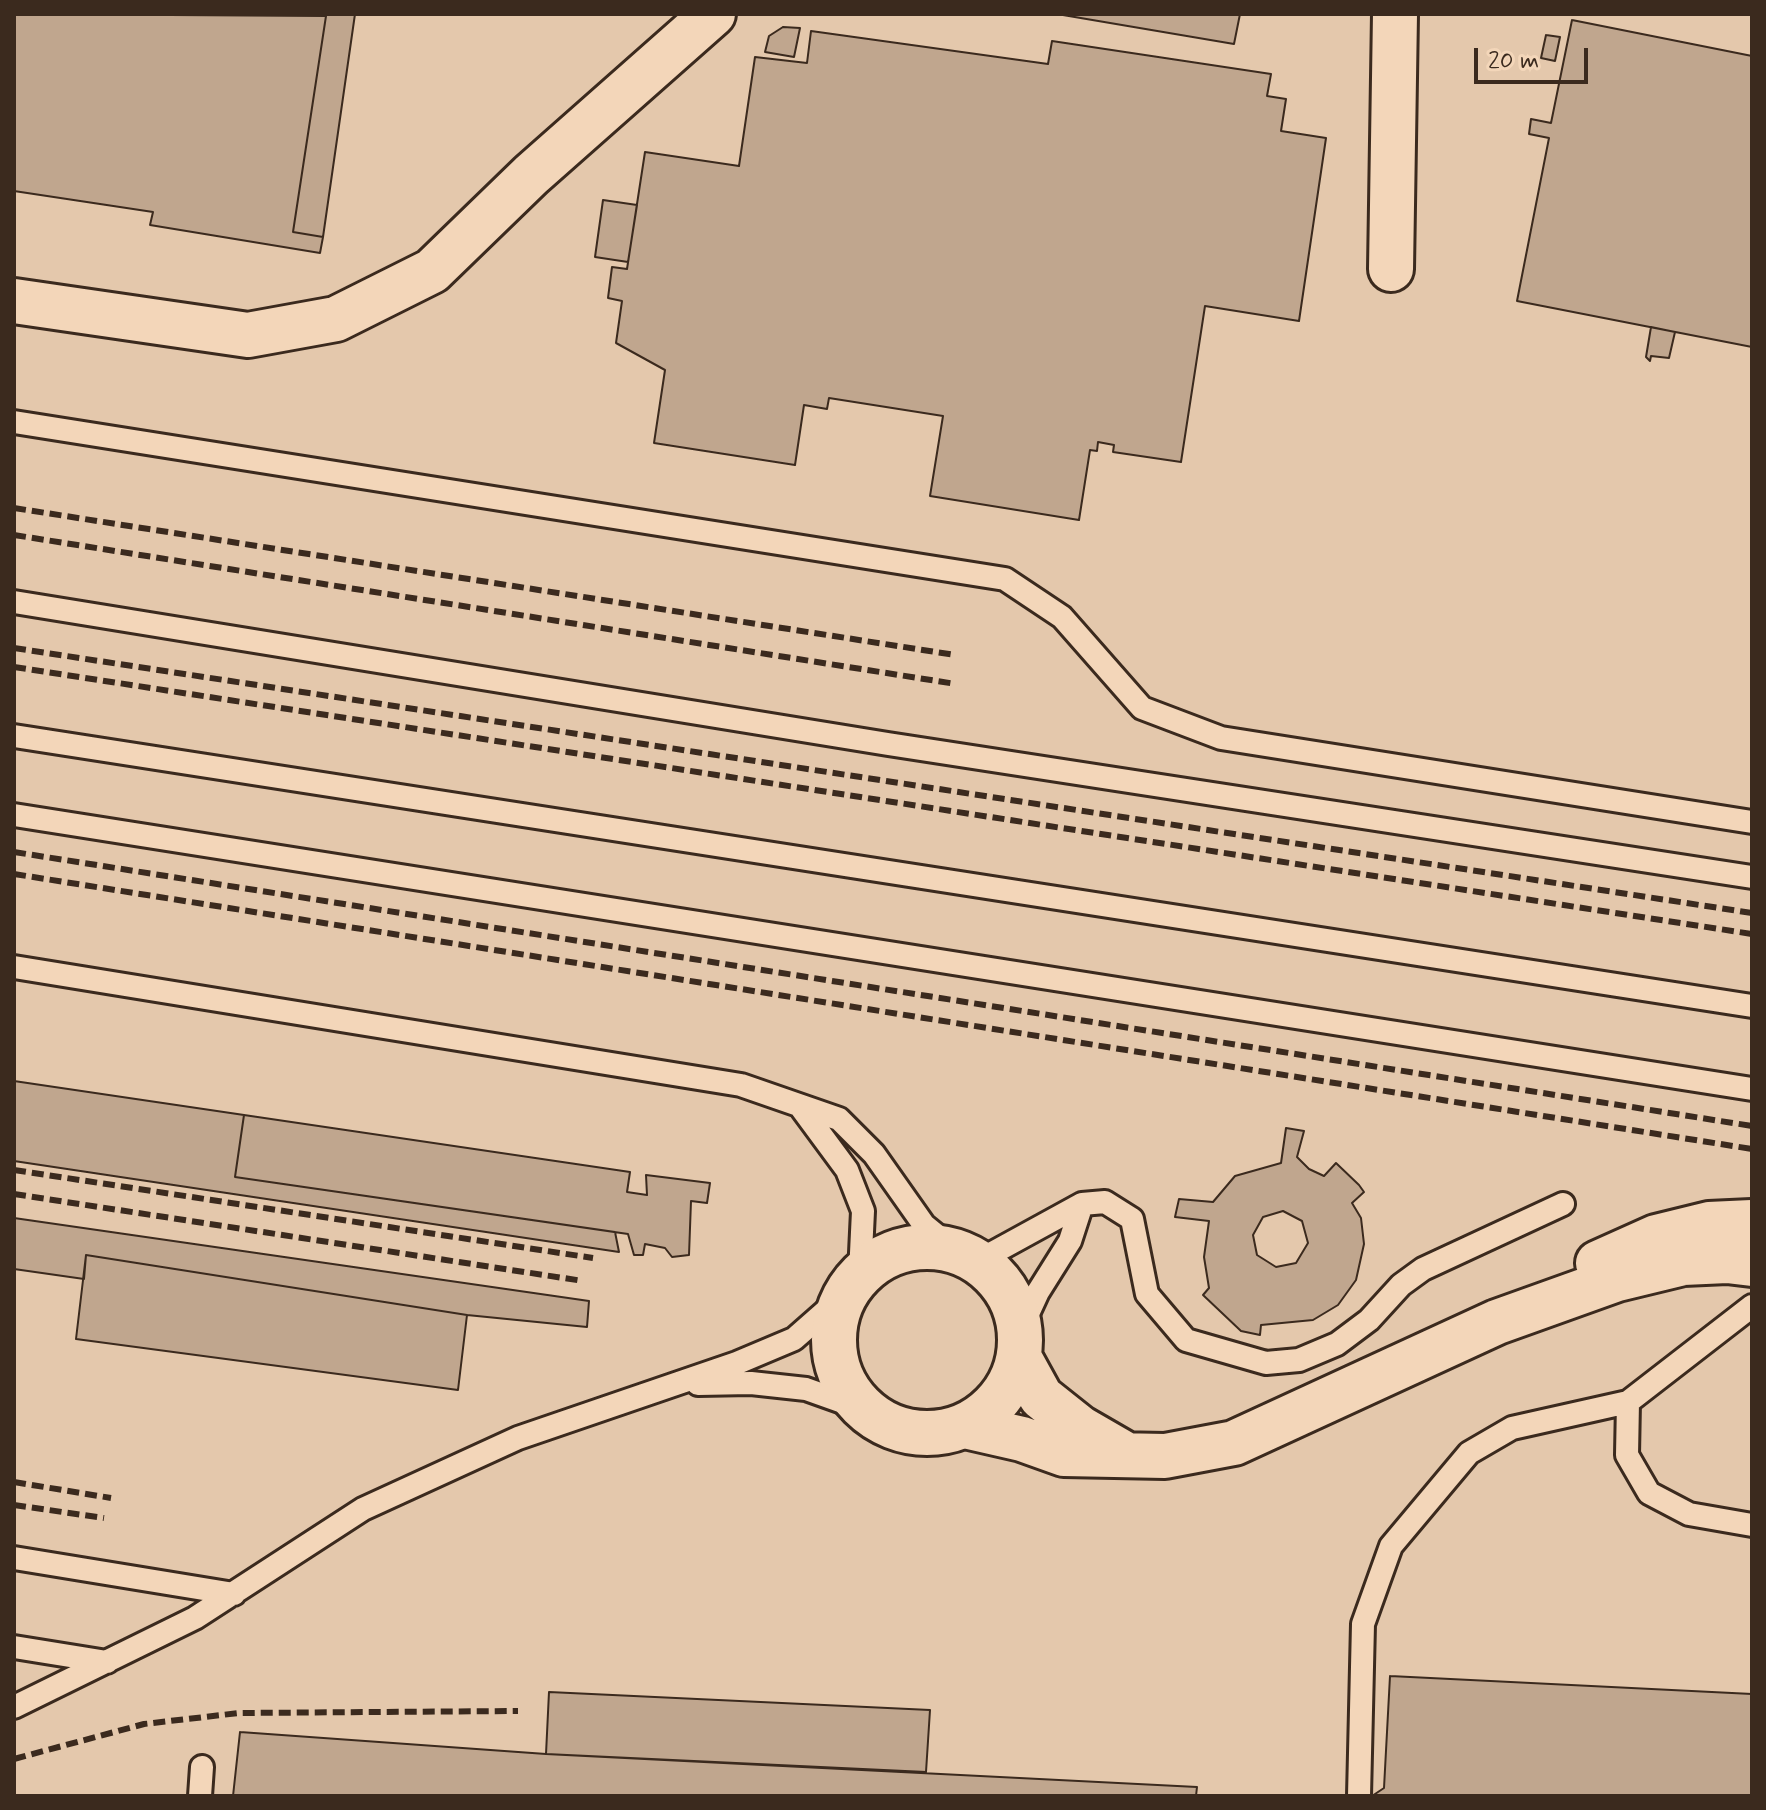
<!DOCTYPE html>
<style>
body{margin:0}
#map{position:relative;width:1766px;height:1810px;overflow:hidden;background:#f3d6b9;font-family:Mynerve,sans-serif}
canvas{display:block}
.frame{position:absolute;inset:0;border:16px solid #3b2a1e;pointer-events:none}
.scale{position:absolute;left:1474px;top:48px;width:114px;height:36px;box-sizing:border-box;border:4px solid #3b2a1e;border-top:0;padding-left:10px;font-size:24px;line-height:28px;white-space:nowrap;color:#3b2a1e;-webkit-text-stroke:6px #f3d6b9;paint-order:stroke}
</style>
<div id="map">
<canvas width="1766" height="1810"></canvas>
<div class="frame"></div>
<div class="scale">20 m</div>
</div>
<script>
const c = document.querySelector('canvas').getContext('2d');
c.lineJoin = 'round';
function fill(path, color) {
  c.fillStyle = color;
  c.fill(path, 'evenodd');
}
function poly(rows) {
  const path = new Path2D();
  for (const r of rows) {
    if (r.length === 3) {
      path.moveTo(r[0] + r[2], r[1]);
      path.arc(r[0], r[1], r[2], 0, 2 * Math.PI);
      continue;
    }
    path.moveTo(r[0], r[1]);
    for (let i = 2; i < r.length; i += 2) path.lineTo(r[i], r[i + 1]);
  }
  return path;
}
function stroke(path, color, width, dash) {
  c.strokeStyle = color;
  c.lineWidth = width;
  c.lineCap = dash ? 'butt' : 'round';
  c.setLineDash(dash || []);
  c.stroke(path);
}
fill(poly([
 [14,14,1752,14,1752,1796,14,1796]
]), '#e4c8ac');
const building = poly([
 [14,14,326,16,293,232,323,237,320,253,150,225,153,212,14,191,14,14],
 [316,14,355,14,323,237,293,232,326,16,316,14],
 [1057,14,1240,14,1234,44,1057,14],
 [1572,20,1752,56,1752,347,1517,301,1549,138,1529,134,1531,119,1551,123,1572,20],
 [783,27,800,28,794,57,765,52,769,36,783,27],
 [811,31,1048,64,1052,41,1271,74,1267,96,1286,99,1281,131,1326,138,1299,321,1205,306,1181,462,1113,452,1114,445,1098,442,1097,451,1090,450,1079,520,930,496,943,416,829,398,827,409,804,405,795,465,654,443,665,370,616,343,622,301,608,298,612,267,627,269,645,152,739,166,755,57,807,63,811,31],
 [1546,35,1560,37,1555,61,1541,58,1546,35],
 [603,200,637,205,628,262,595,257,603,200],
 [1651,327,1675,332,1669,358,1651,356,1650,361,1646,357,1651,327],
 [14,1081,244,1115,235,1177,615,1232,619,1252,14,1161,14,1081],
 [244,1115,630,1172,627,1192,647,1195,646,1175,710,1183,707,1203,691,1201,689,1255,672,1257,665,1248,645,1244,643,1255,634,1255,628,1234,235,1177,244,1115],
 [1286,1128,1304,1131,1297,1157,1309,1169,1324,1176,1336,1163,1359,1185,1364,1192,1352,1203,1361,1218,1364,1244,1356,1280,1338,1305,1313,1320,1261,1325,1260,1335,1241,1331,1203,1295,1209,1288,1204,1257,1209,1221,1175,1217,1179,1199,1213,1202,1235,1176,1281,1163,1286,1128],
 [1283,1211,1302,1221,1308,1243,1296,1263,1276,1267,1257,1255,1253,1235,1263,1217,1283,1211],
 [14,1218,589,1301,587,1327,467,1315,86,1255,84,1279,14,1269,14,1218],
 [86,1255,467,1315,458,1390,76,1339,86,1255],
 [1390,1676,1752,1694,1752,1796,1372,1796,1384,1788,1390,1676],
 [549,1692,930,1710,926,1772,546,1754,549,1692],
 [240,1732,546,1754,1197,1787,1196,1796,233,1796,240,1732]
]);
fill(building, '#c0a68e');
stroke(building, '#3b2a1e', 2);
const service = poly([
 [14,422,1005,579,1062,617,1142,708,1221,738,1752,822],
 [14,602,888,744,1752,877],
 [14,736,1752,1006],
 [14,815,1752,1089],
 [14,967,741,1085,839,1119,874,1154,924,1225,956,1251],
 [802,1109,847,1170,863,1211,860,1274],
 [978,1261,1082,1204,1105,1202,1132,1219,1147,1294,1186,1340,1266,1363,1299,1360,1337,1344,1369,1320,1401,1285,1423,1269,1563,1204],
 [1752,1306,1628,1402,1627,1455,1649,1493,1689,1514,1752,1525],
 [1020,1331,1038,1292,1070,1241,1082,1204],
 [698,1384,751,1383,806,1389,865,1410],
 [14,1558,234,1594],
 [14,1647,107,1662],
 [14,1707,195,1618,363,1509,518,1438,737,1363,794,1339,844,1295],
 [200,1796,202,1767],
 [1359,1796,1363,1624,1391,1546,1469,1453,1512,1428,1628,1402]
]);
const minor = poly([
 [1391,269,1395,14],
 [14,301,248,335,336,319,432,271,531,175,713,14],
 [927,1340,93],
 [1598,1263,1656,1237,1709,1224,1752,1222],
 [1019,1357,1041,1397,1080,1428,1125,1454],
 [965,1426,1022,1439,1064,1454,1165,1456,1234,1443,1497,1322,1617,1279,1683,1263,1727,1261,1752,1264]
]);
stroke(service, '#3b2a1e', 28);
stroke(minor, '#3b2a1e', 50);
stroke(service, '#f3d6b9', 22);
stroke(minor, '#f3d6b9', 44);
stroke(poly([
 [14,508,955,655],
 [14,535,956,684],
 [14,648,1752,913],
 [14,667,1752,934],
 [14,852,1752,1126],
 [14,874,1752,1149],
 [14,1170,593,1258],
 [14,1194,583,1281],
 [14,1482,111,1498],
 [14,1505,104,1518],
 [14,1759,144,1724,239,1713,518,1711]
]), '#3b2a1e', 6, [12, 6]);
</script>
